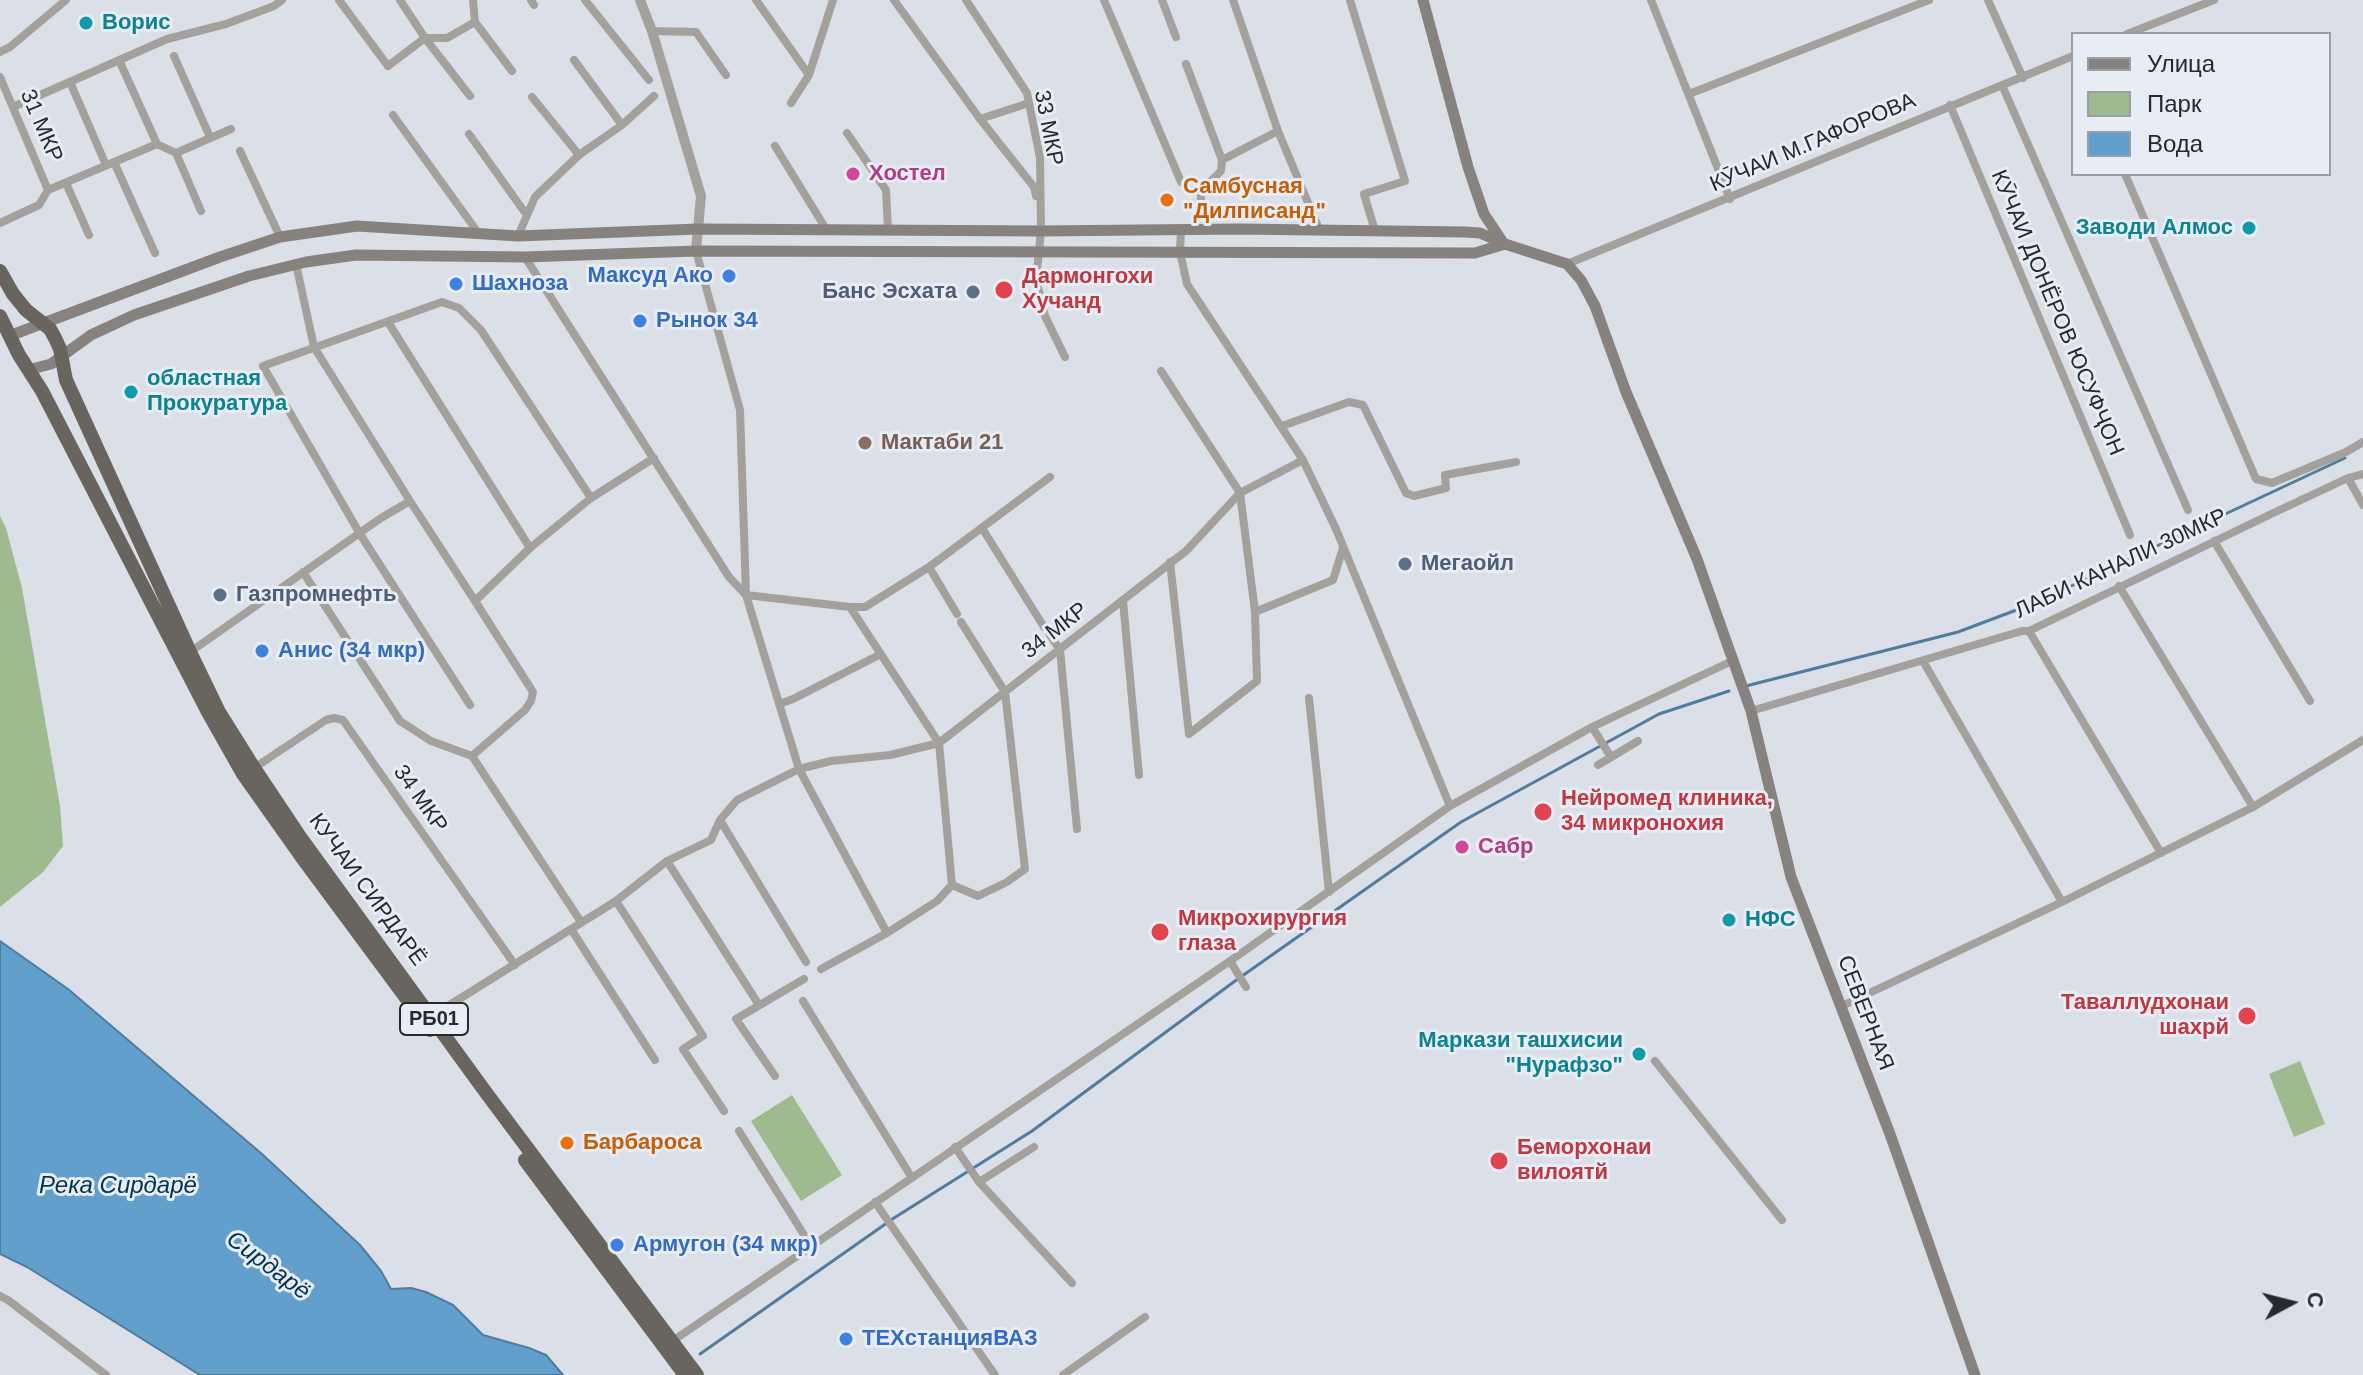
<!DOCTYPE html>
<meta charset="utf-8">
<style>
body{margin:0}
#map{position:relative;width:2363px;height:1375px;overflow:hidden;background:#dadfe8;font-family:Helvetica,sans-serif}
canvas{display:block}
.legend{position:absolute;left:2071px;top:32px;width:260px;height:144px;box-sizing:border-box;background:#e7ecf5;border:2px solid #9a9ea5;margin:0;padding:10px 14px;list-style:none;font-size:24px;color:#27292d}
.legend li{display:flex;align-items:center;gap:16px;height:40px}
.legend b{width:40px;border:2px solid #9a9ea5}
.north{position:absolute;left:2251px;top:1263px;width:80px;height:80px;-webkit-text-stroke:6px #e7ecf5;paint-order:stroke;rotate:83deg;font-size:22px;font-weight:700;line-height:32px;text-align:center;color:#27292d}
.north::after{content:'';display:block;margin:auto;width:28px;height:36px;background:#27292d;clip-path:polygon(50% 0,100% 100%,50% 72%,0 100%)}
</style>
<div id="map">
<canvas width="2363" height="1375"></canvas>
<ul class="legend">
<li><b style="height:10px;background:#87827d"></b>Улица</li>
<li><b style="height:22px;background:#9eba8f"></b>Парк</li>
<li><b style="height:22px;background:#629fcd"></b>Вода</li>
</ul>
<div class="north">С</div>
</div>
<script>
const c = document.querySelector('canvas').getContext('2d');
c.lineJoin = 'round';
function fill(path, color) {
  c.fillStyle = color;
  c.fill(path, 'evenodd');
}
function poly(rows) {
  const path = new Path2D();
  for (const r of rows) {
    path.moveTo(r[0], r[1]);
    for (let i = 2; i < r.length; i += 2) path.lineTo(r[i], r[i + 1]);
  }
  return path;
}
function stroke(path, color, width, dash) {
  c.strokeStyle = color;
  c.lineWidth = width;
  c.lineCap = dash ? 'butt' : 'round';
  c.setLineDash(dash || []);
  c.stroke(path);
}
function label(font, color, halo, rows, align = 'center') {
  c.font = font + ' Helvetica,sans-serif';
  c.lineWidth = 6;
  c.setLineDash([]);
  c.textBaseline = 'middle';
  c.strokeStyle = halo;
  c.fillStyle = color;
  for (const [text, x, y, turn = 0] of rows) {
    c.save();
    c.translate(x, y);
    c.rotate((+turn || 0) * Math.PI / 180);
    c.textAlign = isNaN(turn) ? turn : align;
    if (halo) c.strokeText(text, 0, 0);
    c.fillText(text, 0, 0);
    c.restore();
  }
}
fill(poly([
 [0,516,6,528,22,588,60,806,63,846,43,872,0,907],
 [2300,1061,2325,1124,2294,1137,2269,1074],
 [792,1095,842,1175,801,1201,751,1121]
]), '#9eba8f');
const water = poly([
 [0,941,68,989,262,1154,360,1245,381,1271,391,1289,411,1288,426,1292,453,1305,483,1335,529,1348,546,1355,563,1375,200,1375,27,1267,0,1254,0,941]
]);
fill(water, '#629fcd');
stroke(water, '#507c9d', 2);
stroke(poly([
 [1746,686,1958,632,2035,603,2345,458],
 [700,1354,894,1218,1032,1131,1235,981,1461,822,1659,714,1729,691]
]), '#507c9d', 3);
stroke(poly([
 [339,0,388,66,425,38,447,38,475,22],
 [400,0,425,38,470,96],
 [473,0,475,22,512,71],
 [531,0,534,5],
 [585,0,649,80],
 [756,0,809,75],
 [894,0,980,119,1034,187,1036,196],
 [966,0,1027,93,1040,158,1041,231,1036,280,1045,316,1065,357],
 [1104,0,1181,182],
 [1162,0,1176,37],
 [1233,0,1278,131,1319,229],
 [1350,0,1405,181,1364,194,1375,231],
 [1651,0,1730,199],
 [1988,0,2023,78],
 [652,31,696,32,726,75],
 [2127,34,2214,0],
 [0,52,10,47,66,0],
 [174,56,210,137],
 [119,60,157,144],
 [574,60,622,125],
 [1186,64,1222,160,1221,171,1201,191,1201,205],
 [0,77,48,190],
 [70,82,106,165],
 [2002,85,2188,510],
 [1689,94,1929,0],
 [791,103,809,75,833,0],
 [1950,105,2130,535],
 [13,107,167,39,226,24,274,6,282,0],
 [393,115,479,234],
 [980,119,1029,103],
 [847,133,886,190,888,229],
 [469,134,526,214],
 [775,146,826,229],
 [240,151,280,237],
 [176,153,201,211],
 [579,155,622,125,654,96],
 [1222,160,1278,131],
 [114,162,155,253],
 [2125,174,2256,479,2272,483,2346,452,2363,442],
 [66,183,89,235],
 [0,223,39,205,48,190,157,144,176,153,231,129],
 [1181,229,1180,252,1187,284,1303,460,1336,529,1450,806],
 [518,236,535,197,579,155,532,97],
 [525,257,729,577,746,595,850,607,865,607,929,567,1050,477],
 [296,264,314,347,410,501,475,601],
 [1567,264,2073,56],
 [388,322,530,548],
 [1161,371,1240,493,1255,612],
 [1282,426,1349,402,1363,405,1406,493,1414,496,1446,488,1445,475,1516,462],
 [2348,478,2363,505],
 [982,528,1044,627],
 [2214,541,2310,701],
 [1170,562,1189,734],
 [929,567,957,614],
 [303,572,400,721,431,741,472,756],
 [2119,586,2253,807],
 [1123,601,1139,775],
 [850,607,939,743,952,885],
 [2029,631,2161,853],
 [1050,635,1060,650,1077,829],
 [190,652,381,518,410,501],
 [1923,661,2062,902],
 [1309,698,1329,892],
 [779,704,793,699,881,654],
 [470,705,360,534,263,366,442,302,459,308,481,330,591,498],
 [1751,711,2022,631,2029,631,2269,515,2348,478,2363,474],
 [1592,727,1611,757],
 [1189,734,1257,681,1255,612,1333,580,1343,548],
 [1598,765,1638,741],
 [254,768,326,720,334,718,343,720,515,965],
 [720,820,806,962],
 [667,861,759,1005],
 [616,901,703,1036,683,1049,724,1111],
 [581,922,472,756,525,710,531,701,533,692,475,601,530,548,591,498,654,458],
 [571,929,655,1060],
 [887,933,937,901,952,885,978,896,1007,882,1025,869,1005,692,961,622],
 [1230,961,1246,987],
 [821,969,887,933,799,769,831,761,890,755,939,743,1186,551,1240,493,1303,460],
 [803,1001,912,1178],
 [1842,1006,2062,902,2253,807,2363,740],
 [432,1016,616,901,667,861,711,840,720,820,737,800,799,769,746,595,740,410,696,251],
 [1655,1061,1782,1220],
 [775,1076,736,1019,804,979],
 [739,1131,811,1246],
 [955,1147,979,1182,1072,1283],
 [979,1182,1034,1147],
 [875,1202,995,1375],
 [0,1296,8,1300,106,1375],
 [671,1342,1230,961,1450,806,1592,727,1732,661],
 [1063,1375,1145,1317]
]), '#a4a19d', 8);
stroke(poly([
 [640,0,652,31,701,196,696,251]
]), '#a4a19d', 10);
stroke(poly([
 [1423,0,1468,167,1484,214,1502,241],
 [9,336,220,257,280,237,357,226,518,236,698,229,1041,231,1239,229,1465,232,1480,233,1505,244,1567,264,1581,280,1595,306,1626,392,1697,559,1751,711,1791,877,1890,1134,1975,1375],
 [28,370,51,364,91,335,134,315,249,276,306,262,356,255,525,257,696,251,1475,253,1505,244]
]), '#87827d', 11);
stroke(poly([
 [0,271,13,294,26,310,50,329,55,338,60,349,66,380,190,652,219,712,254,768,298,834,487,1094,697,1375],
 [0,316,19,355,42,391,208,712,243,774,301,856,430,1030],
 [525,1160,685,1375]
]), '#6a645e', 14);
for (const [x, y, r, color] of [
 [86,23,8,"#0f9aa8"],
 [853,174,8,"#d1479c"],
 [1167,200,8,"#e8710a"],
 [2249,228,8,"#0f9aa8"],
 [729,276,8,"#3f7fe0"],
 [456,284,8,"#3f7fe0"],
 [1004,290,10,"#e0444e"],
 [973,292,8,"#5c6f8a"],
 [640,321,8,"#3f7fe0"],
 [131,392,8,"#0f9aa8"],
 [865,443,8,"#8d6e63"],
 [1405,564,8,"#5c6f8a"],
 [220,595,8,"#5c6f8a"],
 [262,651,8,"#3f7fe0"],
 [1543,812,10,"#e0444e"],
 [1462,847,8,"#d1479c"],
 [1729,920,8,"#0f9aa8"],
 [1160,932,10,"#e0444e"],
 [2247,1016,10,"#e0444e"],
 [1639,1054,8,"#0f9aa8"],
 [567,1143,8,"#e8710a"],
 [1499,1161,10,"#e0444e"],
 [617,1245,8,"#3f7fe0"],
 [846,1339,8,"#3f7fe0"]
]) {
  const dot = new Path2D();
  dot.arc(x, y, r, 0, 2 * Math.PI);
  c.fillStyle = color;
  c.fill(dot);
  stroke(dot, '#e7ecf5', 3);
}
for (const [x, y, w] of [
 [434,1019,68]
]) {
  const box = new Path2D();
  box.roundRect(x - w / 2, y - 16, w, 32, 6);
  c.fillStyle = '#e7ecf5';
  c.fill(box);
  stroke(box, '#27292d', 2);
}
label('bold 20px', '#27292d', null, [
 ["РБ01",434,1019]
]);
label('bold 22px', '#0d838f', '#e7ecf5', [
 ["Ворис",102,23],
 ["Заводи Алмос",2233,228,"right"],
 ["областная",147,379],
 ["Прокуратура",147,404],
 ["НФС",1745,920],
 ["Маркази ташхисии",1623,1041,"right"],
 ["\"Нурафзо\"",1623,1066,"right"]
], 'left');
label('22px', '#27292d', '#e7ecf5', [
 ["31 МКР",41,126,67],
 ["33 МКР",1048,128,79],
 ["КӮЧАИ М.ГАФОРОВА",1813,143,-23],
 ["КӮЧАИ ДОНЁРОВ ЮСУФҶОН",2057,313,67],
 ["ЛАБИ КАНАЛИ 30МКР",2121,564,-25],
 ["34 МКР",1055,631,-38],
 ["34 МКР",420,799,55],
 ["КУЧАИ СИРДАРЁ",367,890,54],
 ["СЕВЕРНАЯ",1865,1013,69]
]);
label('bold 22px', '#b23c85', '#e7ecf5', [
 ["Хостел",869,174],
 ["Сабр",1478,847]
], 'left');
label('bold 22px', '#c56008', '#e7ecf5', [
 ["Самбусная",1183,187],
 ["\"Дилписанд\"",1183,212],
 ["Барбароса",583,1143]
], 'left');
label('bold 22px', '#366cbe', '#e7ecf5', [
 ["Максуд Ако",713,276,"right"],
 ["Шахноза",472,284],
 ["Рынок 34",656,321],
 ["Анис (34 мкр)",278,651],
 ["Армугон (34 мкр)",633,1245],
 ["ТЕХстанцияВАЗ",862,1339]
], 'left');
label('bold 22px', '#be3a42', '#e7ecf5', [
 ["Дармонгохи",1022,277],
 ["Хучанд",1022,302],
 ["Нейромед клиника,",1561,799],
 ["34 микронохия",1561,824],
 ["Микрохирургия",1178,919],
 ["глаза",1178,944],
 ["Таваллудхонаи",2229,1003,"right"],
 ["шахрй",2229,1028,"right"],
 ["Беморхонаи",1517,1148],
 ["вилоятй",1517,1173]
], 'left');
label('bold 22px', '#4e5e75', '#e7ecf5', [
 ["Банс Эсхата",957,292,"right"],
 ["Мегаойл",1421,564],
 ["Газпромнефть",236,595]
], 'left');
label('bold 22px', '#785e54', '#e7ecf5', [
 ["Мактаби 21",881,443]
], 'left');
label('italic 24px', '#013452', '#e7ecf5', [
 ["Река Сирдарё",118,1186],
 ["Сирдарё",268,1266,37]
]);
</script>
